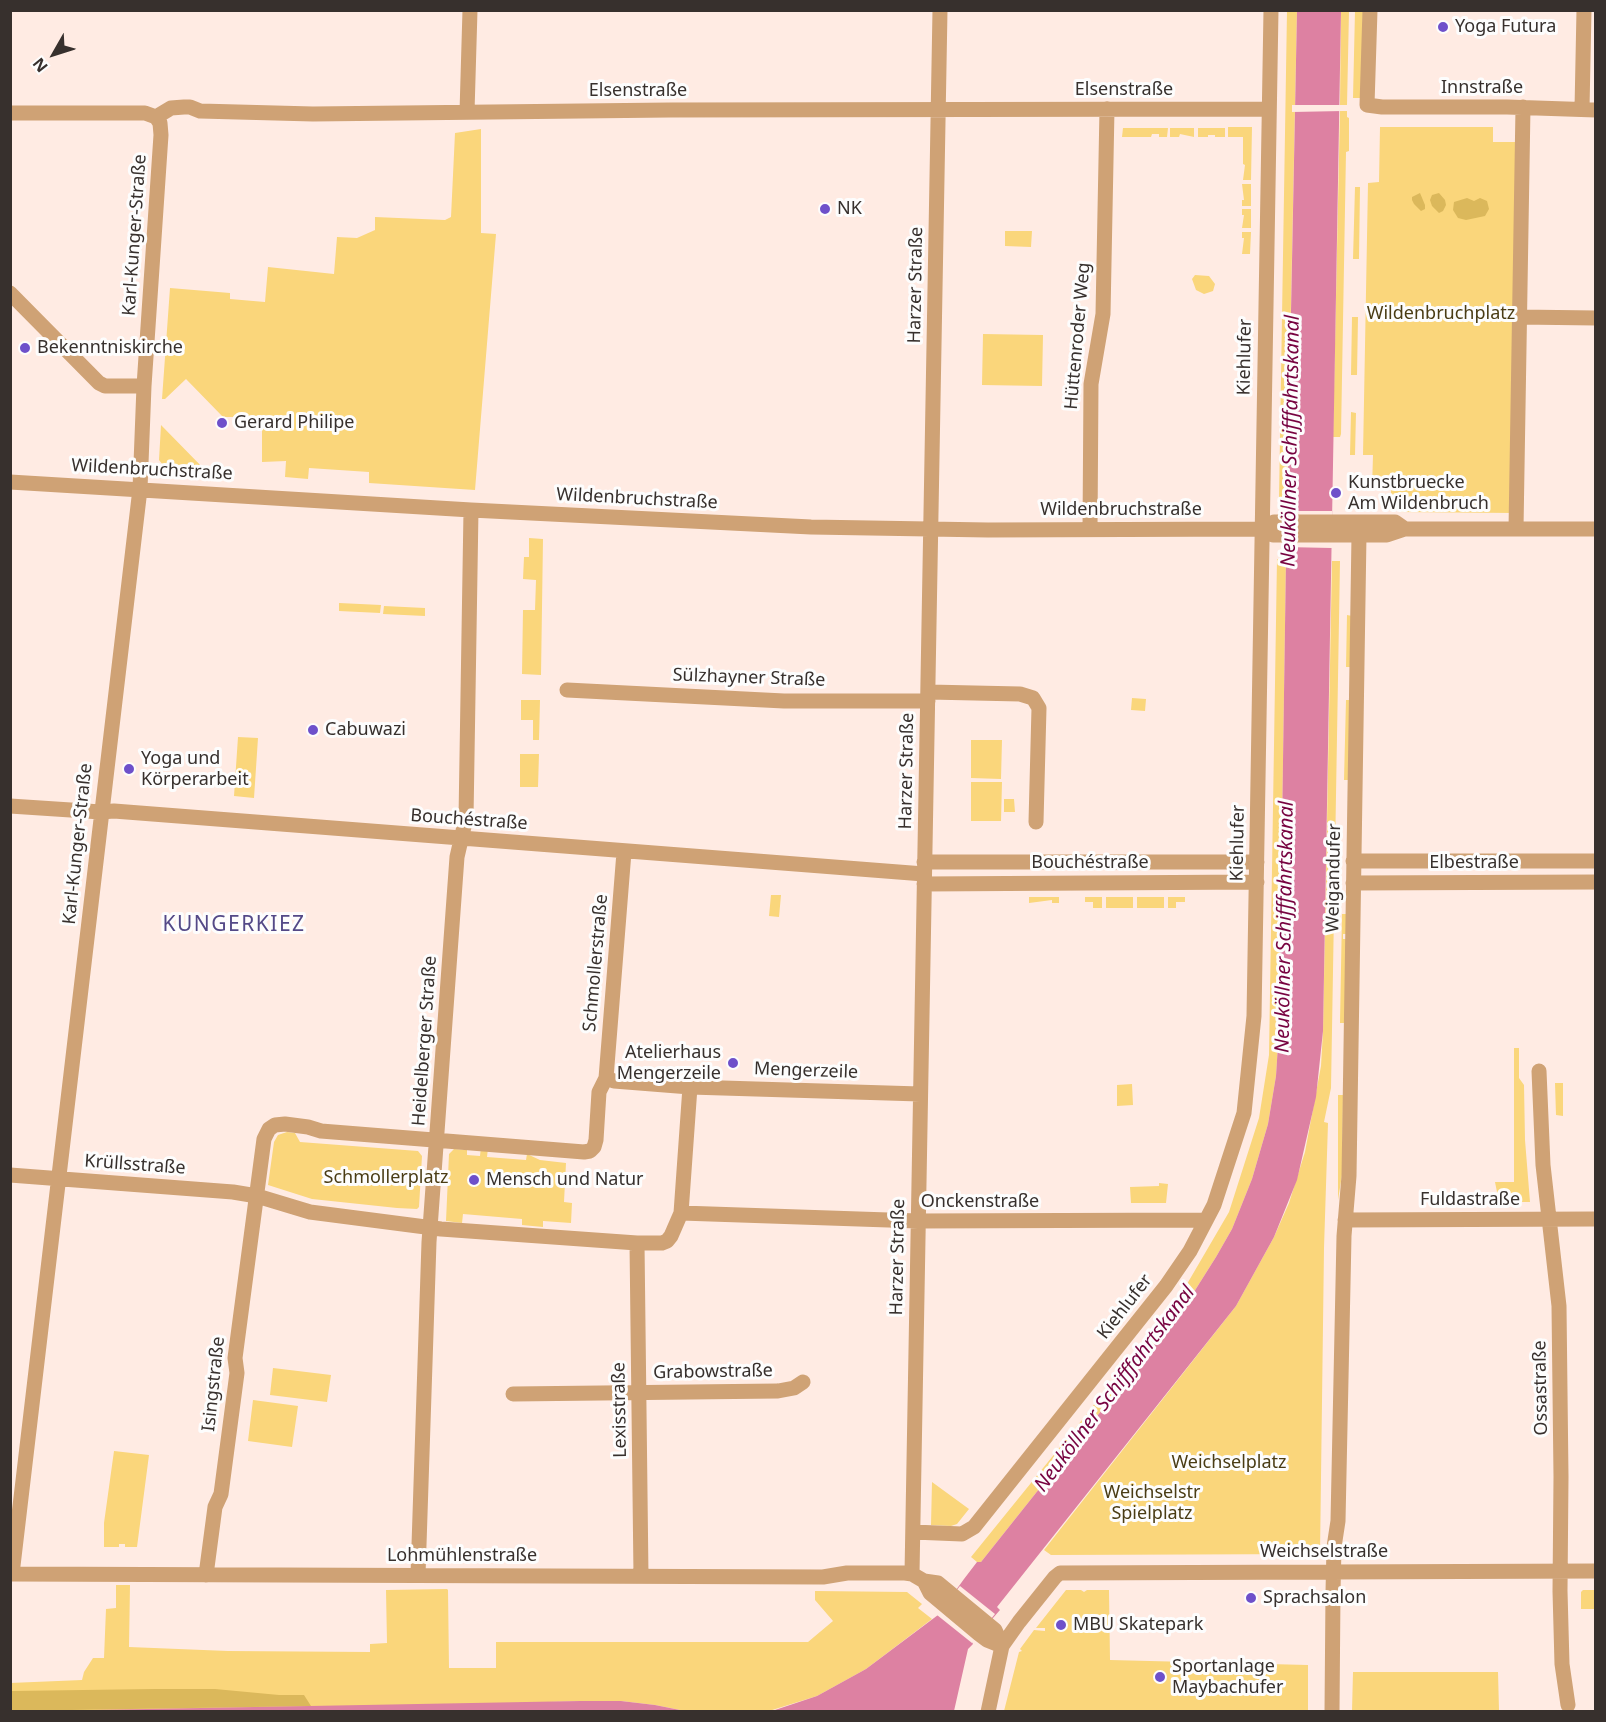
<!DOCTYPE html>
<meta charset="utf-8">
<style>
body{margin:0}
#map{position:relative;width:1606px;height:1722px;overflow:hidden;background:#ffebe3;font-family:"Noto Sans",sans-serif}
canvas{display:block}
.frame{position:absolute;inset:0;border:12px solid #37302d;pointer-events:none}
.north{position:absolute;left:24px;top:24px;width:60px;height:60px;-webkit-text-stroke:4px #fdfdfd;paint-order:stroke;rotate:231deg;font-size:16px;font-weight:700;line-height:24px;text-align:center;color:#37302d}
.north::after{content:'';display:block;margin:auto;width:21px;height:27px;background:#37302d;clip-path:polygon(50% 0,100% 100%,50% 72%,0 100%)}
</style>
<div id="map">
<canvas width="1606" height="1722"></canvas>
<div class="frame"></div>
<div class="north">N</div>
</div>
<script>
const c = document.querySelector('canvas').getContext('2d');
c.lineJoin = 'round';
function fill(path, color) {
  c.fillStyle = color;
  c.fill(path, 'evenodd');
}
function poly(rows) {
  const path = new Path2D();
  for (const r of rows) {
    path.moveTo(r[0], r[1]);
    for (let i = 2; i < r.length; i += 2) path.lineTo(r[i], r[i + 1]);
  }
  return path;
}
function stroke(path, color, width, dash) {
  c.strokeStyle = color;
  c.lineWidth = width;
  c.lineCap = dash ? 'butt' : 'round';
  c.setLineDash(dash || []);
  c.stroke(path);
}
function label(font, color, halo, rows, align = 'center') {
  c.font = font + ' "Noto Sans",sans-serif';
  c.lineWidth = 6;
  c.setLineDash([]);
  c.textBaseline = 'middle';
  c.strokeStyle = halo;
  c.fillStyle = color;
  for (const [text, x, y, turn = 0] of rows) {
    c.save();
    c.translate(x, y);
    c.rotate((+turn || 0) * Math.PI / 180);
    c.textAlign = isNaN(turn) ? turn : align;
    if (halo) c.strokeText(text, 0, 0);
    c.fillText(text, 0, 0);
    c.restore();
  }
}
fill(poly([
 [1297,10,1287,500,1279,500,1287,11],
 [1341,11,1349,11,1347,105,1340,105],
 [1355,11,1363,11,1361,98,1353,98],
 [1340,111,1347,111,1347,117,1349,118,1349,151,1346,152,1341,434,1340,437,1333,437],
 [1252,127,1251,180,1243,180,1245,165,1243,164,1243,137,1228,137,1228,127],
 [1380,127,1493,127,1493,142,1520,142,1513,513,1399,512,1391,496,1391,489,1372,489,1373,455,1363,455,1368,183,1379,182],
 [1123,128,1168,128,1167,137,1159,137,1159,134,1152,134,1151,137,1122,137],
 [1170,128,1194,128,1194,137,1180,134,1179,137,1170,137],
 [1198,128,1225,128,1225,137,1215,137,1215,135,1208,135,1208,137,1198,137],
 [481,129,481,233,496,234,475,490,369,483,369,472,309,468,308,479,285,477,286,461,262,462,262,417,223,417,186,379,165,399,162,399,170,288,230,293,230,299,265,302,268,267,334,274,337,237,357,238,375,230,375,217,445,220,451,217,455,133],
 [1242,184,1251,184,1251,206,1242,206,1242,200,1244,200],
 [1355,187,1360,187,1359,259,1353,259],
 [1242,209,1251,209,1251,228,1242,228,1244,215,1242,215],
 [1005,231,1032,231,1031,247,1005,246],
 [1242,232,1251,232,1250,254,1242,254,1244,238,1242,238],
 [1195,275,1209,276,1215,284,1213,291,1204,294,1196,290,1192,279],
 [1352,317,1358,317,1357,375,1351,375],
 [983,334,1043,335,1042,386,982,385],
 [1351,412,1356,413,1355,455,1350,455],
 [161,425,208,473,166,469,159,460],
 [529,538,543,539,541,675,522,674,523,610,535,610,536,580,523,579,524,557,529,557],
 [1277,559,1286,559,1279,1029,1276,1076,1268,1124,1252,1179,1232,1229,1216,1257,1187,1303,981,1562,977,1562,971,1557,1086,1415,1187,1284,1229,1212,1259,1118,1269,1055],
 [1332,561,1340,561,1331,1088,1324,1122,1328,1123,1324,1248,1320,1554,1051,1555,1044,1550,1236,1306,1274,1237,1289,1203,1305,1152,1321,1066,1323,1031],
 [339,603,381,605,380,613,339,611],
 [384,606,425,608,425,616,383,614],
 [1347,615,1352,616,1351,667,1346,667],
 [1132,698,1146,699,1145,711,1131,710],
 [521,700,540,700,539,740,533,740,533,720,521,720],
 [1346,700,1350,700,1349,780,1344,780],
 [238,737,258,738,254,798,234,796],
 [971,740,1002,740,1001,779,971,778],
 [520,754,539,754,538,787,520,787],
 [971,782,1002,782,1001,821,971,821],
 [1004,799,1014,799,1015,812,1004,812],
 [771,895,781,895,779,917,769,916],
 [1029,897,1059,897,1059,903,1052,903,1052,900,1029,903],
 [1085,897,1102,897,1102,908,1093,908,1093,902,1085,902],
 [1106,897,1133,897,1133,908,1106,908],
 [1137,897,1164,897,1164,908,1137,908],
 [1168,897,1185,897,1185,902,1176,902,1176,908,1168,908],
 [1342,914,1347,914,1346,934,1343,934,1343,939,1346,939,1345,1023,1340,1023],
 [1514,1048,1519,1048,1519,1078,1524,1085,1525,1140,1530,1202,1499,1202,1495,1182,1514,1182],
 [1555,1083,1563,1083,1563,1116,1556,1115],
 [1132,1084,1133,1105,1117,1106,1117,1085],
 [1338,1095,1343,1095,1342,1175,1338,1200],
 [287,1132,295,1133,300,1142,418,1151,422,1156,419,1207,417,1209,397,1208,312,1199,268,1185,274,1142,278,1135],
 [481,1147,488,1148,487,1157,526,1160,527,1154,540,1160,566,1163,564,1202,572,1203,571,1223,543,1221,543,1227,522,1225,522,1219,463,1214,462,1223,446,1221,449,1154,454,1149,467,1150,467,1155,480,1156],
 [1159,1183,1168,1184,1166,1203,1131,1203,1130,1187,1159,1186],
 [273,1368,331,1375,327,1402,270,1395],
 [253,1400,298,1406,292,1447,248,1441],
 [114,1451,149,1455,137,1547,125,1547,125,1544,119,1544,119,1547,104,1547,104,1523],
 [932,1482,969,1509,957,1524,951,1526,931,1525],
 [116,1585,130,1585,129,1647,228,1651,370,1652,370,1644,387,1643,386,1590,447,1589,448,1590,449,1668,496,1668,496,1642,808,1642,833,1621,815,1600,815,1591,907,1592,922,1604,918,1608,932,1619,866,1669,817,1696,769,1711,685,1711,655,1705,621,1701,580,1701,488,1704,11,1712,10,1683,82,1680,84,1672,93,1658,104,1658,106,1609,116,1608],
 [1066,1590,1081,1590,1084,1592,1087,1590,1109,1590,1110,1660,1308,1665,1308,1711,1004,1711,1019,1652,1022,1651,1020,1649,1034,1630,1045,1631,1045,1628,1036,1628],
 [1583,1590,1595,1590,1595,1609,1581,1609,1581,1592],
 [1353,1672,1498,1672,1499,1710,1542,1710,1542,1711,1352,1711]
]), '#fad67b');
fill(poly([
 [1420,193,1425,205,1425,209,1421,211,1414,204,1412,200,1412,197],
 [1439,193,1445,200,1446,205,1443,211,1439,213,1432,206,1430,200,1432,195],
 [1467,198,1474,201,1480,198,1487,201,1489,209,1485,216,1466,220,1458,218,1453,210,1454,202],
 [155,1689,215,1689,279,1695,304,1695,311,1706,11,1711,11,1691]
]), '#dbb85b');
fill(poly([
 [1297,11,1341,11,1323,1031,1316,1097,1297,1180,1274,1237,1236,1306,997,1607,1000,1610,972,1642,973,1644,968,1649,954,1711,769,1712,817,1696,866,1669,938,1615,964,1579,977,1562,981,1562,1187,1303,1216,1257,1232,1229,1252,1179,1268,1124,1276,1076,1279,1029,1286,559,1284,511,1287,511],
 [580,1701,621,1701,655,1705,685,1711,39,1711]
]), '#dd81a2');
fill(poly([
 [1292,105,1343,105,1343,111,1292,112],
 [1284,511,1332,511,1332,548,1284,547],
 [960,1586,995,1614,972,1643,937,1615]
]), '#ffebe3');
stroke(poly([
 [1370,10,1367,105,1382,107,1507,107,1596,110],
 [1582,109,1584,10],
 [467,112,470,10],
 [10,113,145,113,156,117],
 [156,117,171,108,184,107,190,107,200,111,313,114,670,110,1269,109],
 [10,293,99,383,105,386,144,386],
 [1519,317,1596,318],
 [10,482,471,510,811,527,988,530,1262,529,1273,535,1387,535,1405,529,1596,529],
 [1090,529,1091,384,1103,314,1107,109],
 [1262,529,1274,522,1395,522,1405,529],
 [1516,529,1523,107],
 [567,690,784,701,928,701],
 [929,692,1020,694,1033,698,1039,708,1036,822],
 [10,806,101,812,114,811,924,874],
 [1353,861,1596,861],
 [924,862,1257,862],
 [1353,883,1596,882],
 [924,884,1257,882],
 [1539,1071,1543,1165,1559,1306,1561,1477,1560,1591,1562,1664,1568,1705],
 [606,1078,614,1081,690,1087,920,1094],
 [10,1175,233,1192,257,1196,310,1212,441,1229,637,1243,662,1243,667,1241,671,1236,681,1213,690,1087],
 [681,1213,918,1221,1206,1220],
 [1345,1220,1596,1219],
 [637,1243,641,1576],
 [513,1394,778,1391,794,1388,803,1382],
 [913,1532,962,1534,974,1527,1166,1286,1190,1251,1214,1205,1244,1113,1254,1016,1271,10],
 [10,1574,823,1577,847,1573,905,1573,912,1574,924,1581,938,1583,995,1630,1002,1646],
 [12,1574,140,489,144,386,161,135,160,123,156,117],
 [912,1574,940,10],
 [206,1575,215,1507,221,1494,237,1373,235,1358,264,1139,269,1129,275,1125,285,1124,308,1127,321,1131,584,1152,590,1151,594,1147,596,1140,599,1092,606,1078,624,852],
 [418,1575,429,1242,457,857,466,818,471,510],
 [924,1581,930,1593,979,1634,987,1640,1002,1646],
 [988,1712,1002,1646,1019,1622,1055,1577,1060,1573,1596,1571],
 [1332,1712,1333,1592,1334,1547,1338,1521,1344,1236,1349,1176,1359,535]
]), '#cfa275', 15);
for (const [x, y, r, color] of [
 [1443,27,6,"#6e50ca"],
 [825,209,6,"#6e50ca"],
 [25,348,6,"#6e50ca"],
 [222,423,6,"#6e50ca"],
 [1336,493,6,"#6e50ca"],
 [313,730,6,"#6e50ca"],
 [129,769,6,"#6e50ca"],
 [733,1063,6,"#6e50ca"],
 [474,1180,6,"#6e50ca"],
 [1251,1598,6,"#6e50ca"],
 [1061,1625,6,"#6e50ca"],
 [1160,1677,6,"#6e50ca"]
]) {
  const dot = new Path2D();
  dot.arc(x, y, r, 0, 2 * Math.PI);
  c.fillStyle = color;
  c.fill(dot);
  stroke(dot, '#fdfdfd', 2);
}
label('18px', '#37302d', '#fdfdfd', [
 ["Yoga Futura",1455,27],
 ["NK",837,209],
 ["Bekenntniskirche",37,348],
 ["Gerard Philipe",234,423],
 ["Kunstbruecke",1348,483],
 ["Am Wildenbruch",1348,504],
 ["Cabuwazi",325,730],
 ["Yoga und",141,759],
 ["Körperarbeit",141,780],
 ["Atelierhaus",721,1053,"right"],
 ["Mengerzeile",721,1074,"right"],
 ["Mensch und Natur",486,1180],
 ["Sprachsalon",1263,1598],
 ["MBU Skatepark",1073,1625],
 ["Sportanlage",1172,1667],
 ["Maybachufer",1172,1688]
], 'left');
label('18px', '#37302d', '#fdfdfd', [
 ["Innstraße",1482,88],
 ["Elsenstraße",1124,90],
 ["Elsenstraße",638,91],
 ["Karl-Kunger-Straße",135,235,-86],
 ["Harzer Straße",916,285,-89],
 ["Hüttenroder Weg",1078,336,-85],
 ["Kiehlufer",1245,357,-89],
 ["Wildenbruchstraße",152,470,3],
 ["Wildenbruchstraße",637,499,3],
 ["Wildenbruchstraße",1121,510],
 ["Sülzhayner Straße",749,678,2],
 ["Harzer Straße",907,771,-89],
 ["Bouchéstraße",469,820,4],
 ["Kiehlufer",1238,843,-89],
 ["Karl-Kunger-Straße",78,844,-84],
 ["Bouchéstraße",1090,863],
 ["Elbestraße",1474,863],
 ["Weigandufer",1334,878,-89],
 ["Schmollerstraße",596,963,-85],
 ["Heidelberger Straße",425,1041,-86],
 ["Mengerzeile",806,1071,2],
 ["Krüllsstraße",135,1165,4],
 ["Fuldastraße",1470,1200],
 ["Onckenstraße",980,1202],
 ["Harzer Straße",898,1257,-89],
 ["Kiehlufer",1125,1307,-52],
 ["Grabowstraße",713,1372,-1],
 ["Isingstraße",214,1384,-84],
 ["Ossastraße",1541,1388,-91],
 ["Lexisstraße",620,1410,-91],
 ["Weichselstraße",1324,1552],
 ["Lohmühlenstraße",462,1556]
]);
label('18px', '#4a3c14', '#fdfdfd', [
 ["Wildenbruchplatz",1441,314],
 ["Schmollerplatz",386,1178],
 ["Weichselplatz",1229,1463],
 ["Weichselstr",1152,1493],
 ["Spielplatz",1152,1514]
]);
label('italic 20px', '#770340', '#fdfdfd', [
 ["Neuköllner Schifffahrtskanal",1291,441,-89],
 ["Neuköllner Schifffahrtskanal",1285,927,-89],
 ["Neuköllner Schifffahrtskanal",1115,1389,-53]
]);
c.letterSpacing = '1.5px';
label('21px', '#544987', '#fdfdfd', [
 ["KUNGERKIEZ",234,925]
]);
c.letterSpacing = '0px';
</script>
